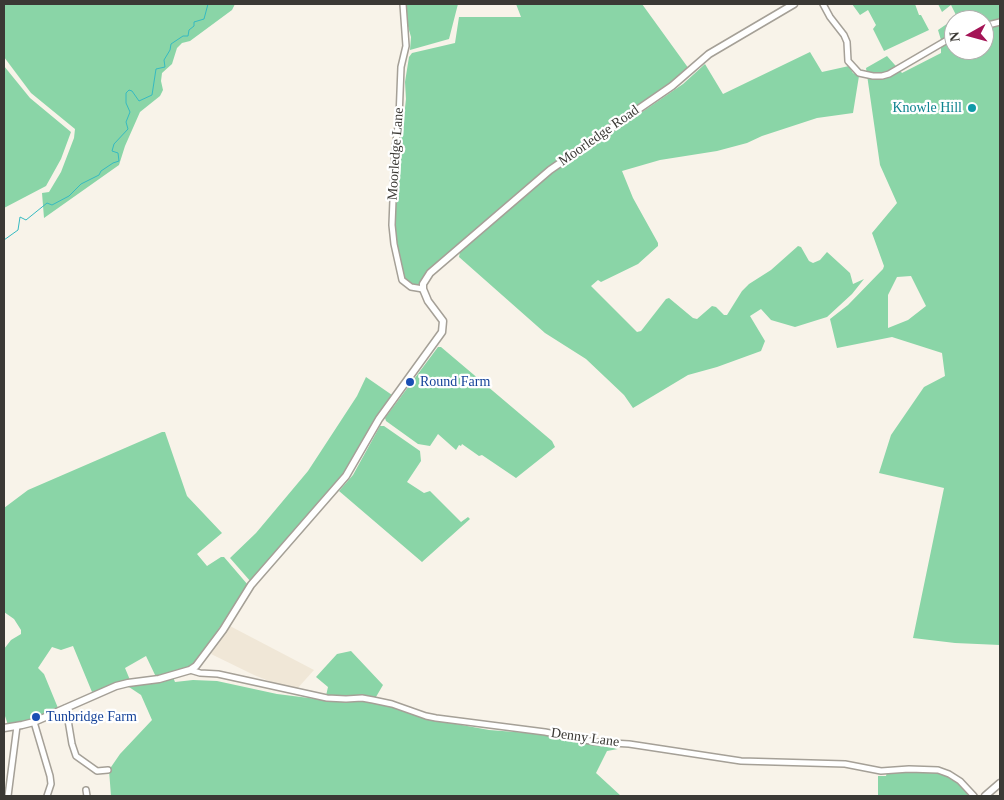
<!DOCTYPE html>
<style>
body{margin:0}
#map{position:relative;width:1004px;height:800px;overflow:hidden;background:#f8f3e9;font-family:"Times New Roman",serif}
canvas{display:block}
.frame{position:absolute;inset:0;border:5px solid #3b3935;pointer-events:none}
.north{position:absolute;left:944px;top:10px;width:50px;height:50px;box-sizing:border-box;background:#fff;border:1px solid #b1b0ae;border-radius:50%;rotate:263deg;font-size:14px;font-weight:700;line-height:20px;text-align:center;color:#3b3935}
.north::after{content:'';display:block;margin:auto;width:18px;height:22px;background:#a41456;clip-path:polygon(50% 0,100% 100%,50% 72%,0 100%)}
</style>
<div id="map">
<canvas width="1004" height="800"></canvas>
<div class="frame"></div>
<div class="north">N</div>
</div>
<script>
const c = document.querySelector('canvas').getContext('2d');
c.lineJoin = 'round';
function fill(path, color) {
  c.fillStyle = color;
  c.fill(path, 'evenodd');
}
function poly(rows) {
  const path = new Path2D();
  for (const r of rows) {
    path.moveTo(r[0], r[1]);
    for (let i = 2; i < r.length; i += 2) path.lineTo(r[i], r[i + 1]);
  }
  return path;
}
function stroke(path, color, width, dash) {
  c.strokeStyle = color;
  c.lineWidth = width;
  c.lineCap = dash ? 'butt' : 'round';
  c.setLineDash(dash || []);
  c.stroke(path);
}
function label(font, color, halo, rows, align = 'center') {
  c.font = font + ' "Times New Roman",serif';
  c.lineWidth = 4.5;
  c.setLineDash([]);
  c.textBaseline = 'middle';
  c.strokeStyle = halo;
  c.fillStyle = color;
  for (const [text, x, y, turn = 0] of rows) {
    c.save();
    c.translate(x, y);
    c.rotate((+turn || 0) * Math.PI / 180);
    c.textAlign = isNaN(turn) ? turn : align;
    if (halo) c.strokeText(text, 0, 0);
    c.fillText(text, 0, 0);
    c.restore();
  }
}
fill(poly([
 [228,625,314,670,296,690,284,687,254,675,211,654]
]), '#f0e7d7');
fill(poly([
 [4,4,235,4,232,10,190,41,182,43,177,48,172,64,162,73,161,81,163,90,160,96,140,112,125,146,119,165,44,218,42,193,49,192,61,172,74,138,75,129,31,93,4,57],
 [406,4,458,4,449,39,410,50,411,37,407,23],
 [516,4,642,4,689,69,671,84,559,160,483,223,425,275,420,286,411,284,406,280,403,274,396,244,395,219,396,157,401,120,404,117,406,99,405,82,409,57,412,53,455,43,459,17,521,17],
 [852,4,915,4,919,15,921,15,929,30,884,51,873,29,876,25,868,10,860,15],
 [938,4,1000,4,1000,645,955,643,913,638,944,488,879,473,891,435,924,387,945,376,942,353,892,337,837,348,830,319,848,305,883,269,884,266,872,233,897,203,880,165,866,68,887,56,902,73,941,53,941,40,938,30,957,17,951,5,942,12],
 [954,20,984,20,984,50,954,50],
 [911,276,926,306,908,320,888,328,888,295,897,277],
 [810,52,822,72,849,66,853,73,859,76,853,113,817,118,762,136,747,143,717,151,660,160,622,171,633,198,658,243,658,246,638,264,601,282,598,280,591,286,637,332,641,331,666,299,669,298,693,318,697,319,712,306,716,307,724,315,727,315,742,291,749,284,771,270,798,246,801,247,809,261,813,263,820,260,827,252,850,273,853,284,864,279,852,294,827,317,795,327,771,320,761,309,750,316,765,341,761,351,717,367,688,375,633,408,624,395,586,359,545,333,459,257,460,252,552,172,566,164,683,84,705,64,723,94],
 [4,66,30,98,71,132,61,159,46,186,4,208],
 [438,347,441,347,552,441,555,447,516,478,482,455,479,456,462,444,461,446,459,445,456,450,438,434,430,446,418,444,386,421,385,418],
 [366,377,392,395,392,397,351,466,251,582,230,558,256,533,308,471,357,396],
 [380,426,384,426,420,451,421,461,407,482,424,493,430,491,461,522,468,517,470,519,422,562,339,491,353,475],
 [162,432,165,432,187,496,222,533,197,554,207,566,221,557,224,557,248,585,247,587,195,664,186,669,156,677,146,656,125,668,130,680,92,692,73,646,61,650,52,647,38,668,44,674,58,708,23,723,8,725,4,713,4,649,11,640,21,634,21,630,14,619,4,612,4,508,28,490],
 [351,651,383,685,373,702,440,721,489,730,542,734,618,749,607,751,596,773,621,796,111,796,109,770,120,754,152,720,141,695,129,687,147,684,173,677,175,682,193,680,217,681,277,694,325,700,328,687,316,677,337,654],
 [922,770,946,774,964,787,968,794,967,796,878,796,878,776,886,776,887,772]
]), '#8ad5a7');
stroke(poly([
 [4,240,18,230,20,217,26,220,47,203,52,205,69,196,81,184,99,175,101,171,113,163,119,161,118,153,112,151,114,144,128,129,126,122,130,112,126,103,126,93,129,90,132,91,139,101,152,95,156,69,165,67,164,60,170,50,171,44,183,36,188,36,189,30,194,26,194,22,204,19,208,4]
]), '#36bac1', 1);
const minor = poly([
 [403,4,406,46,401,67,399,118,395,149,392,225,394,244,402,280,411,287,423,289],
 [823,4,830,17,844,35,847,42,848,61,859,73,873,76,882,76,889,74,954,36],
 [984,26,1000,22],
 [190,670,200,673,218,674,327,698,346,699,362,698,373,700,392,704,426,716,436,718,545,732,595,742,629,744,741,761,845,764,881,771,909,769,938,770,949,774,960,781,974,796],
 [66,708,72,744,76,756,97,771,108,770],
 [34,722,50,776,51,784,47,796],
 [86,790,87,796],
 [8,796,17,726]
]);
const tertiary = poly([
 [4,728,22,725,34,722,116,686,128,683,159,679,190,670,196,666,223,630,251,585,346,476,379,419,442,332,443,321,428,301,423,289,423,284,430,273,550,170,672,86,709,54,794,4],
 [985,796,1000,783]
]);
stroke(minor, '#a5a097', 8);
stroke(tertiary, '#a5a097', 9);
stroke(minor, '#fff', 5);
stroke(tertiary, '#fff', 6);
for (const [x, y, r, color] of [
 [972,108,5,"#0f9aa8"],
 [410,382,5,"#1a4fb4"],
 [36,717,5,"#1a4fb4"]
]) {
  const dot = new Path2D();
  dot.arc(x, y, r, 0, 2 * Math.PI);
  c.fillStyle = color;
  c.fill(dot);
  stroke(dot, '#fff', 2);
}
label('14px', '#0d838f', '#fff', [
 ["Knowle Hill",962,108]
], 'right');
label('14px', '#3b3935', '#fff', [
 ["Moorledge Road",599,136,-35],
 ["Moorledge Lane",396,154,-86],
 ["Denny Lane",585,738,8]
]);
label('14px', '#164399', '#fff', [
 ["Round Farm",420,382],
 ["Tunbridge Farm",46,717]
], 'left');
</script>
